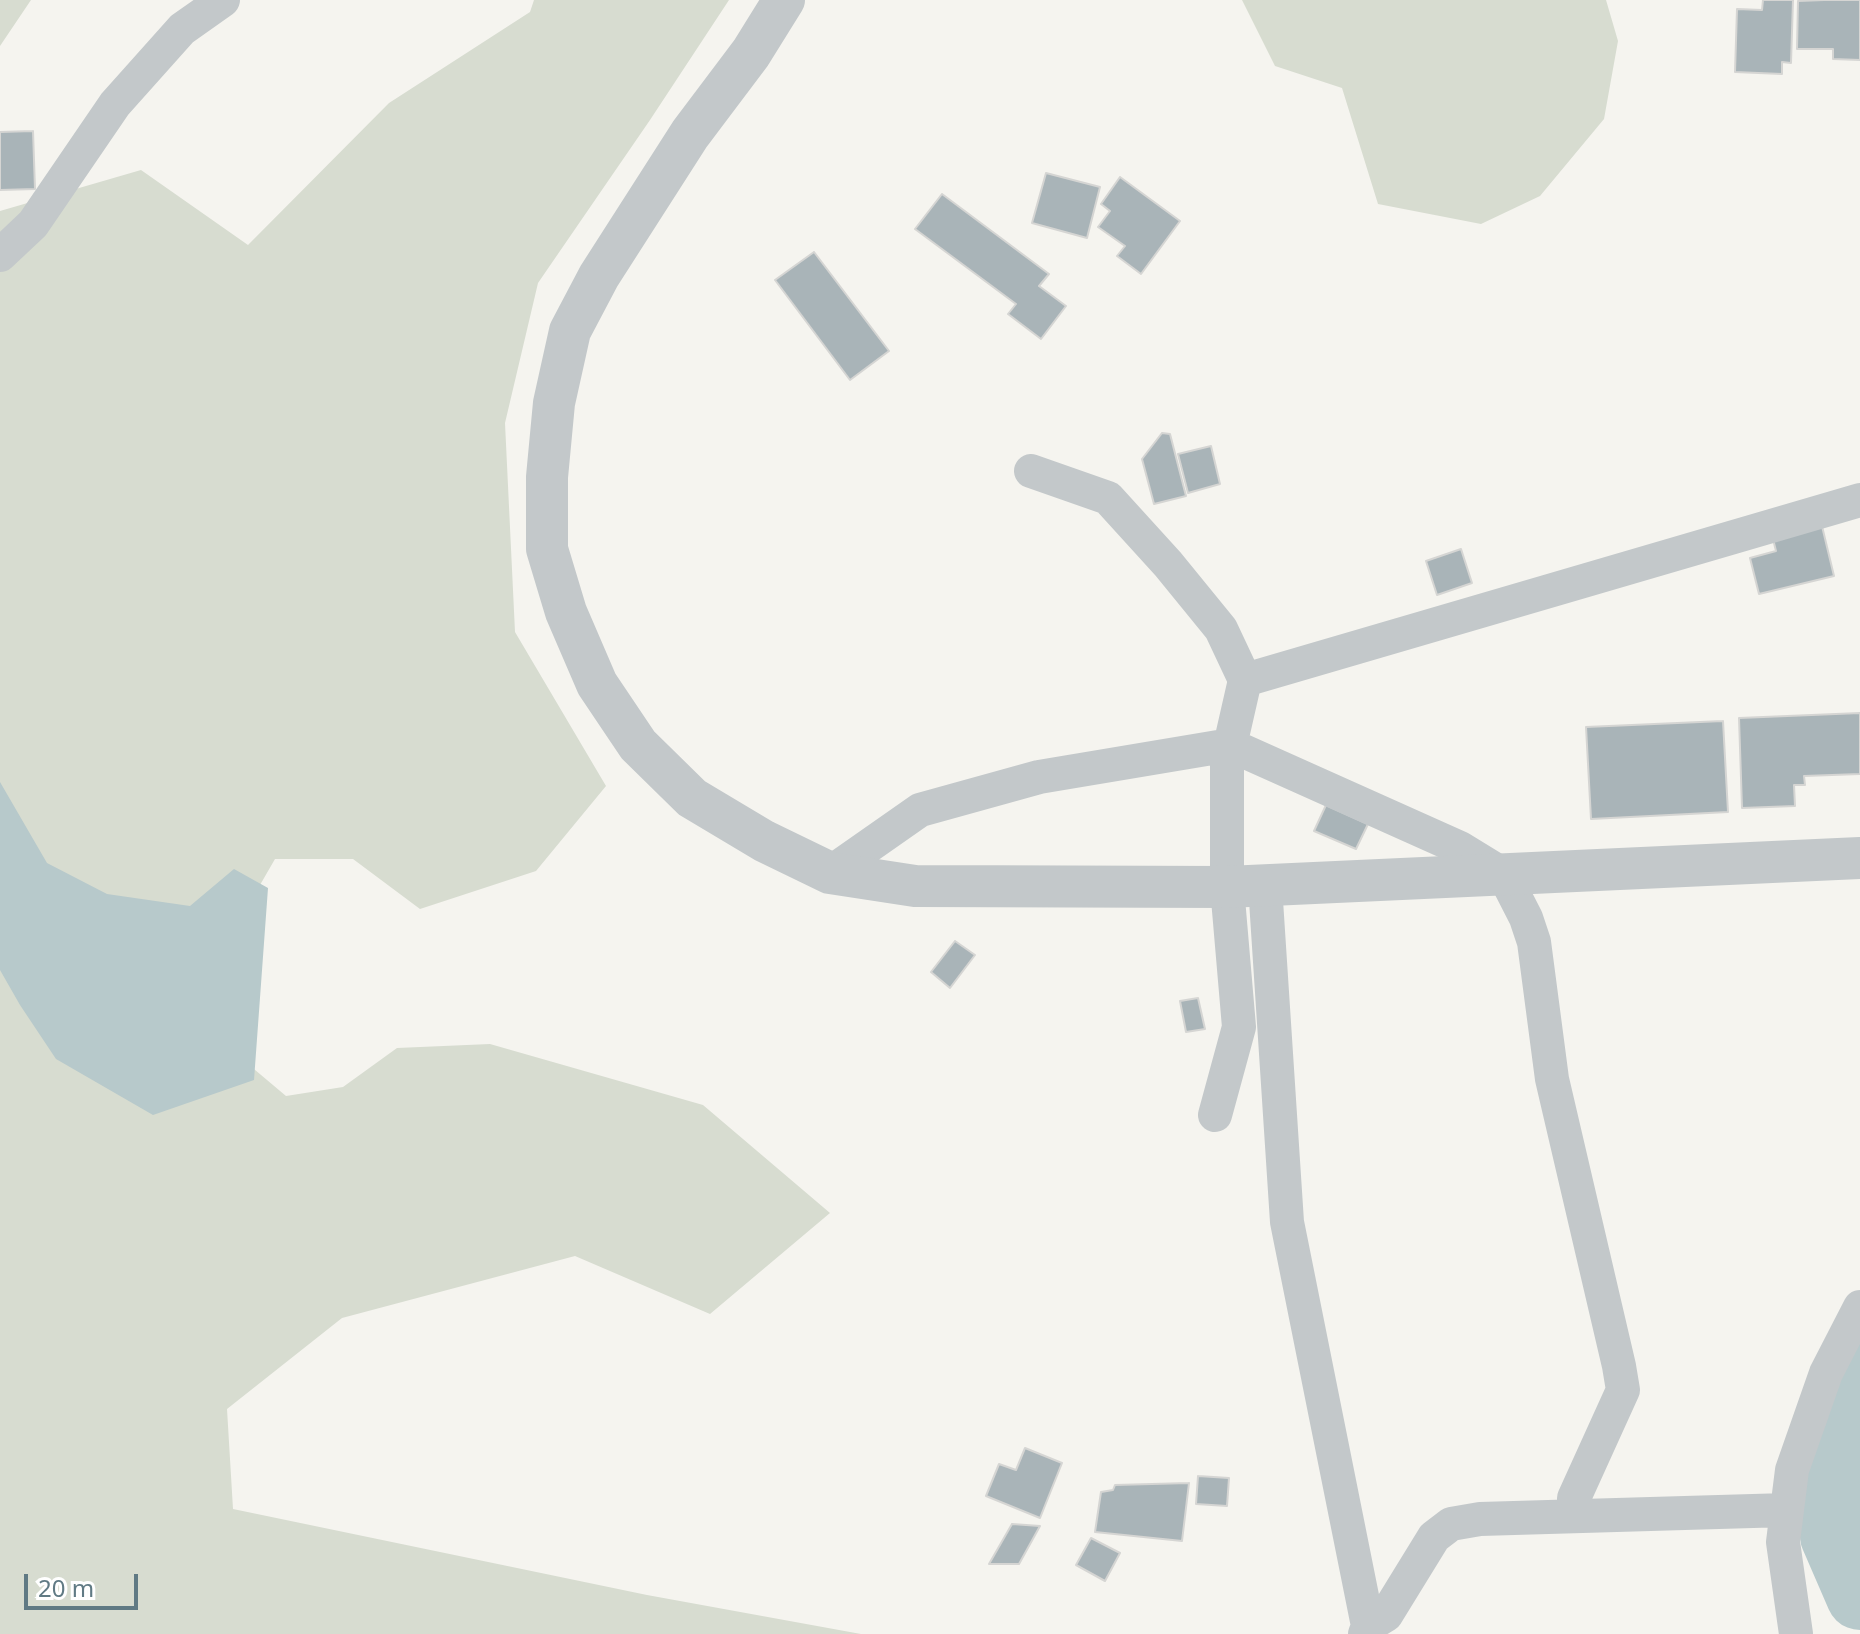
<!DOCTYPE html>
<style>
body{margin:0}
#map{position:relative;width:1860px;height:1634px;overflow:hidden;background:#f5f4ef;font-family:"Noto Sans",sans-serif}
canvas{display:block}
.scale{position:absolute;left:24px;top:1574px;width:114px;height:36px;box-sizing:border-box;border:4px solid #607a84;border-top:0;padding-left:10px;font-size:24px;line-height:28px;white-space:nowrap;color:#607a84;-webkit-text-stroke:6px #fff;paint-order:stroke}
</style>
<div id="map">
<canvas width="1860" height="1634"></canvas>
<div class="scale">20 m</div>
</div>
<script>
const c = document.querySelector('canvas').getContext('2d');
c.lineJoin = 'round';
function fill(path, color) {
  c.fillStyle = color;
  c.fill(path, 'evenodd');
}
function poly(rows) {
  const path = new Path2D();
  for (const r of rows) {
    path.moveTo(r[0], r[1]);
    for (let i = 2; i < r.length; i += 2) path.lineTo(r[i], r[i + 1]);
  }
  return path;
}
function stroke(path, color, width, dash) {
  c.strokeStyle = color;
  c.lineWidth = width;
  c.lineCap = dash ? 'butt' : 'round';
  c.setLineDash(dash || []);
  c.stroke(path);
}
fill(poly([
 [0,0,31,0,0,46],
 [534,0,729,0,650,120,538,283,505,423,515,632,606,786,536,871,420,909,353,859,275,859,234,930,229,1048,286,1096,343,1087,397,1048,490,1044,703,1105,830,1213,710,1314,575,1256,342,1318,227,1409,233,1509,647,1595,861,1634,0,1634,0,211,141,170,248,245,389,103,530,12],
 [1242,0,1606,0,1618,41,1604,119,1540,196,1481,224,1378,204,1342,88,1275,66]
]), '#d7dcd0');
fill(poly([
 [0,782,47,863,107,894,190,906,234,869,268,888,254,1080,153,1115,56,1059,20,1005,0,970]
]), '#b7c9cb');
stroke(poly([
 [1860,1352,1849,1373,1826,1452,1834,1536,1860,1596]
]), '#b7c9cb', 68);
const building = poly([
 [1763,0,1793,0,1791,63,1782,62,1782,74,1735,72,1737,9,1762,10,1763,0],
 [1824,0,1860,0,1860,60,1833,59,1833,49,1797,49,1798,1,1824,0],
 [33,131,35,189,0,190,0,132,33,131],
 [1046,173,1100,187,1087,238,1032,223,1046,173],
 [1120,177,1180,221,1141,274,1117,256,1125,246,1098,227,1110,211,1101,204,1120,177],
 [942,194,1049,274,1039,286,1066,306,1041,339,1008,314,1016,304,915,229,942,194],
 [814,252,889,351,850,380,775,280,814,252],
 [1162,433,1170,434,1186,496,1154,504,1142,459,1162,433],
 [1211,446,1220,484,1188,493,1178,454,1211,446],
 [1821,522,1834,576,1759,594,1750,558,1776,551,1773,539,1821,522],
 [1461,549,1472,583,1437,595,1426,561,1461,549],
 [1860,713,1860,774,1804,776,1805,785,1794,785,1795,806,1742,808,1739,718,1860,713],
 [1723,721,1728,812,1591,819,1586,727,1723,721],
 [1326,805,1368,824,1356,849,1314,831,1326,805],
 [955,941,975,955,950,988,931,972,955,941],
 [1198,998,1205,1029,1186,1032,1180,1001,1198,998],
 [1025,1448,1062,1463,1040,1518,986,1496,999,1464,1016,1470,1025,1448],
 [1198,1476,1229,1478,1227,1506,1196,1504,1198,1476],
 [1189,1483,1182,1541,1095,1532,1101,1492,1113,1490,1115,1485,1189,1483],
 [1012,1524,1040,1526,1019,1564,989,1564,1012,1524],
 [1091,1538,1120,1553,1105,1581,1076,1565,1091,1538]
]);
fill(building, '#a9b4b8');
stroke(building, '#d5d5d3', 2);
stroke(poly([
 [0,255,33,224,115,104,182,29,223,0],
 [1031,471,1108,498,1168,564,1221,629,1245,680],
 [830,873,920,810,1039,777,1230,745,1460,848,1504,875,1526,918,1534,942,1552,1079,1619,1366,1623,1390,1574,1498,1574,1516],
 [1265,885,1287,1222,1368,1626,1365,1634],
 [1215,1115,1239,1027,1227,887,1227,759,1245,680,1860,500],
 [1368,1626,1386,1615,1434,1537,1451,1524,1480,1519,1787,1510],
 [1796,1634,1783,1542,1792,1470,1826,1373,1860,1307]
]), '#c3c8ca', 34);
stroke(poly([
 [784,0,751,53,690,134,599,276,570,331,554,403,547,477,547,549,566,612,597,684,638,745,692,798,764,841,830,873,915,886,1227,887,1860,858]
]), '#c3c8ca', 42);
</script>
